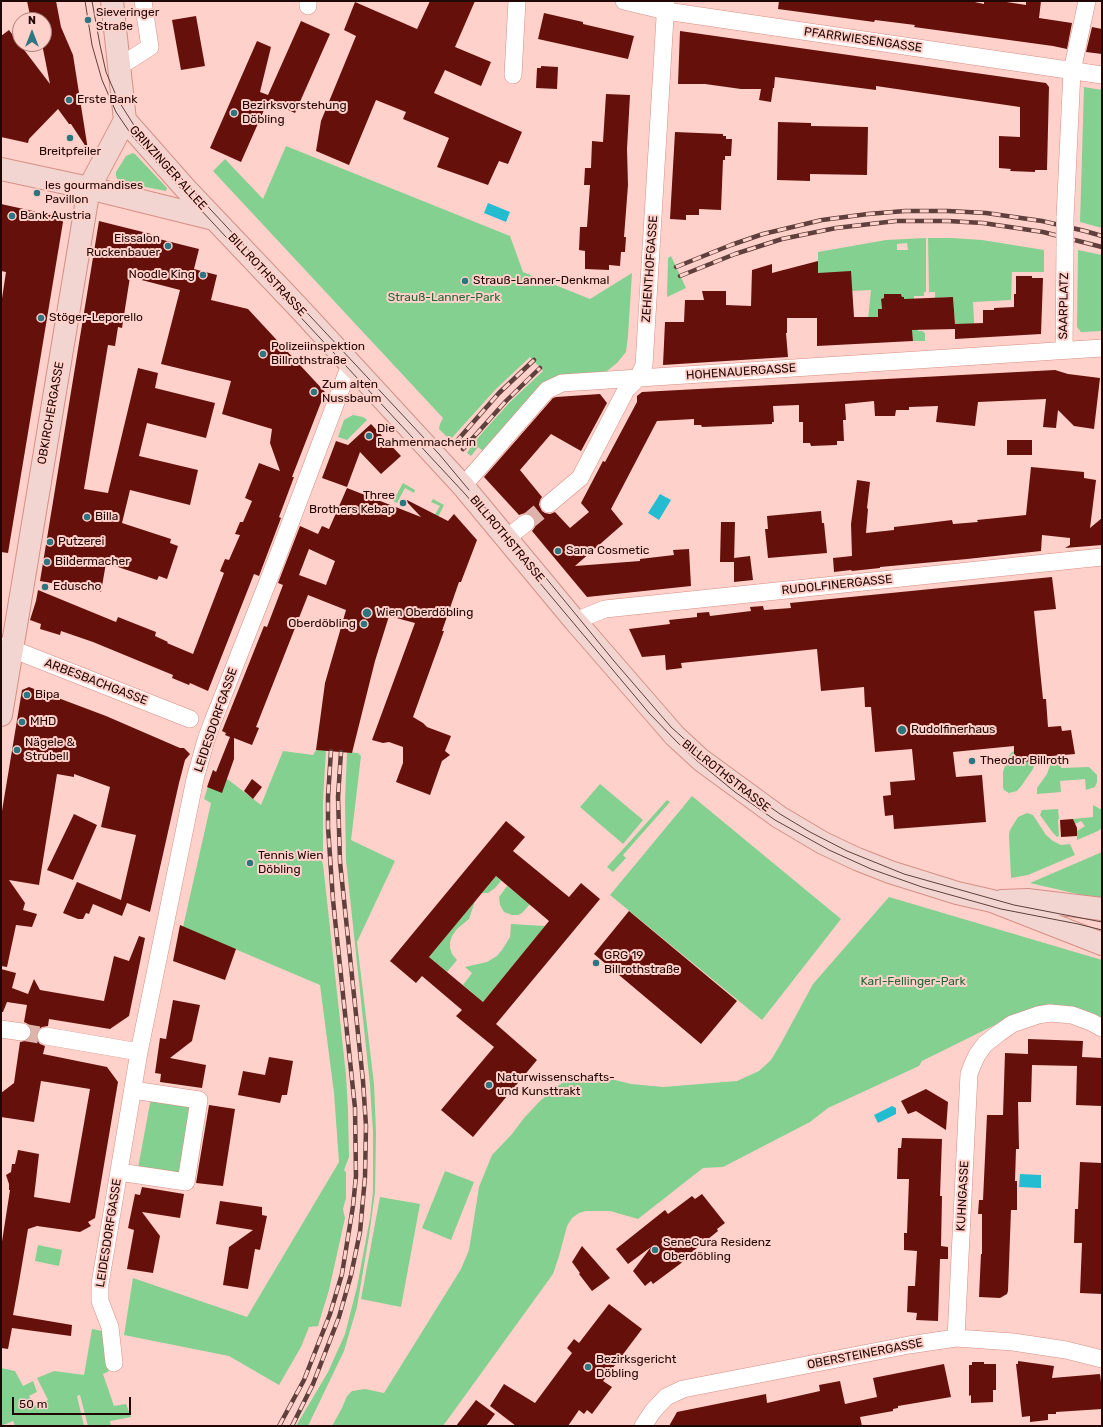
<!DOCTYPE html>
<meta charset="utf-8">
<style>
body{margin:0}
#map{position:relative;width:1103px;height:1427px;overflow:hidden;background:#ffd1ca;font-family:Rubik,sans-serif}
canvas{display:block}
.frame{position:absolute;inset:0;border:2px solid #200705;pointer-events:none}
.north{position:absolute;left:12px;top:12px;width:40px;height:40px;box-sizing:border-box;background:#ffd1ca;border:1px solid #a6807b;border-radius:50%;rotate:0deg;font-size:11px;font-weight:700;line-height:16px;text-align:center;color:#200705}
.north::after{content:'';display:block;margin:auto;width:14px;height:18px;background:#2d7580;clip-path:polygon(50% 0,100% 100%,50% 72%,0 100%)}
.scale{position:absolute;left:12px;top:1397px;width:119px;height:18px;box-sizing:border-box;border:2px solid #200705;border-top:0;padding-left:5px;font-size:12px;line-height:14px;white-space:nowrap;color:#200705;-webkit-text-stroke:3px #ffd1ca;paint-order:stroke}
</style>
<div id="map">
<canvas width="1103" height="1427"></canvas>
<div class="frame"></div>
<div class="north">N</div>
<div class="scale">50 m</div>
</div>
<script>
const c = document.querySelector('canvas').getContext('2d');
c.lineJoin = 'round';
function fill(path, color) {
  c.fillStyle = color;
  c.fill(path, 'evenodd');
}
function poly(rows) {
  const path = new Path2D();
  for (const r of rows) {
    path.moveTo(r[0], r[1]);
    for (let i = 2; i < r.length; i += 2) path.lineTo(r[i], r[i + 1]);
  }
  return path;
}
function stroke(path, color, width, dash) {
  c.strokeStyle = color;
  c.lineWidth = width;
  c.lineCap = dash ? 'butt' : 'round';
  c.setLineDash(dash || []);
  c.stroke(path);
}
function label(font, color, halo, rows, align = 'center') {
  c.font = font + ' Rubik,sans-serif';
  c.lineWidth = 4;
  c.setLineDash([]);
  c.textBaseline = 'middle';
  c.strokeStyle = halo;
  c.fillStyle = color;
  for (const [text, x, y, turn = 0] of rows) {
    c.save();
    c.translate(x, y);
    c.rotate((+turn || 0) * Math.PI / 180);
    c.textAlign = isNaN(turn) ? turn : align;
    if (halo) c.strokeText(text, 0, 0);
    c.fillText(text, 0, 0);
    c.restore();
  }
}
fill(poly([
 [1084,87,1102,90,1102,228,1080,222],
 [286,146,510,236,523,272,590,299,632,273,628,336,626,352,617,363,602,375,552,378,483,451,478,447,471,456,467,453,473,444,483,432,510,402,543,371,530,357,495,390,450,440,439,429,440,424,443,418,213,171,225,159,263,199],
 [133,153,135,154,167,188,166,191,120,182,118,180,116,176,116,172,126,156],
 [926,238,926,292,924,292,924,296,914,296,915,327,918,331,922,331,925,333,925,341,913,341,911,326,901,294,884,295,884,298,881,299,882,309,878,309,878,323,868,319,871,290,852,291,818,273,818,252,886,240],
 [907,243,908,250,897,250,897,244],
 [928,238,952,238,982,240,1044,250,1044,272,1012,272,1011,300,973,302,975,338,968,338,955,324,953,297,935,298,935,292,929,292],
 [1078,250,1102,255,1102,331,1081,332,1077,327],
 [671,256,686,288,667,297,668,258],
 [353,415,363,417,367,420,347,440,338,437,344,420],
 [403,483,415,490,414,493,405,488,397,503,393,501],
 [433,499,444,505,435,523,431,521,440,506,431,502],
 [1018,749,1034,755,1035,762,1033,769,1022,785,1017,791,1009,793,1004,790,1003,787,1003,772,1008,757,1012,752],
 [316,750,326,750,323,801,323,853,319,853,320,858,321,859,323,864,346,1075,348,1110,349,1157,344,1170,346,1172,346,1198,343,1209,345,1218,329,1290,318,1326,309,1327,301,1347,279,1385,229,1356,124,1335,133,1278,247,1317,339,1162,334,1093,320,985,183,927,211,803,204,799,213,770,230,781,261,805,283,751,313,755],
 [347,752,358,753,361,756,351,840,395,861,357,942,374,1084,376,1132,375,1192,369,1236,357,1307,344,1351,308,1426,296,1426,328,1372,345,1334,357,1287,370,1218,373,1192,373,1132,370,1085,346,860,345,801],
 [1053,757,1060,757,1061,768,1089,767,1097,775,1097,782,1095,787,1086,790,1085,779,1060,781,1061,792,1037,794,1037,788,1047,774],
 [600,784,643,820,623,844,580,807],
 [692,796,841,919,762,1020,610,895],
 [667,800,670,802,623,855,626,858,613,872,607,867],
 [1093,805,1102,810,1102,828,1098,831,1077,840,1077,831,1085,826,1081,821,1075,824,1073,819,1093,817],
 [1058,809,1059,819,1058,820,1059,836,1057,837,1053,833,1040,815,1042,810],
 [1027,813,1033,815,1046,835,1053,841,1061,845,1070,844,1075,855,1028,875,1011,878,1009,835,1010,830,1018,817],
 [1102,852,1102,896,1099,899,1030,883],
 [496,876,501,881,495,888,488,893,482,893],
 [507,886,530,904,522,913,518,915,512,915,504,912,500,905,499,897],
 [889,897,1102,960,1102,1020,1015,1015,922,1061,919,1066,828,1108,810,1122,723,1167,703,1168,638,1219,610,1211,586,1211,579,1213,572,1218,567,1226,559,1256,553,1274,443,1426,332,1426,342,1408,347,1396,352,1391,365,1389,384,1393,461,1269,469,1250,479,1187,492,1155,512,1134,524,1118,540,1101,559,1085,578,1075,591,1074,631,1084,663,1087,737,1081,759,1071,771,1060,780,1045,813,984],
 [475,901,469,919,457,929,452,936,450,942,450,948,452,954,457,960,447,972,429,957],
 [511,924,545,926,483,1002,463,985,472,973,465,967,487,962,497,956,502,950,510,937],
 [151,1098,190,1104,180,1174,138,1168],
 [445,1171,474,1182,451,1240,422,1228],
 [380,1197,420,1204,401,1307,361,1299],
 [38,1245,62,1250,59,1266,35,1261],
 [92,1329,102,1331,108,1344,109,1371,103,1374,114,1406,126,1404,131,1417,110,1421,111,1426,88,1426,80,1395,77,1396,84,1426,15,1426,13,1421,1,1426,1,1368,15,1371,23,1386,33,1381,37,1392,29,1396,35,1406,48,1400,37,1378,54,1371,84,1375]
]), '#84d091');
fill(poly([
 [488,203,510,212,506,222,484,213],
 [660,494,671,500,659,520,648,513],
 [892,1106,896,1108,896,1114,878,1123,874,1115],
 [1020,1174,1041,1175,1041,1188,1019,1187]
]), '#24bcd0');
fill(poly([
 [27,1,56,1,61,27,73,55,88,150,71,124,69,124,58,109,29,139,28,143,1,137,1,36,9,30,50,84,42,44,44,44,44,20,31,20],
 [430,1,475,1,455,47,491,62,481,86,445,70,434,93,522,132,508,164,499,161,488,185,437,167,449,138,403,119,406,112,376,100,349,165,316,151,321,121,356,36,344,30,355,2,417,29],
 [779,1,970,1,984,4,984,1,1000,1,1026,5,1026,1,1041,1,1039,18,1072,23,1067,49,1053,46,914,27,915,25,875,20,874,22,778,9],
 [544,13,583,22,583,24,634,36,628,59,538,39],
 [196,16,205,66,181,70,172,20],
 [301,21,330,34,295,113,268,101,241,162,210,148,257,41,271,47,260,92,268,95],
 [1092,27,1102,29,1102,54,1086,52],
 [680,31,1046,83,1049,87,1047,170,1035,170,1035,172,1010,171,1011,169,999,168,999,136,1020,137,1020,107,876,86,876,90,775,77,774,88,773,88,771,102,759,100,761,89,741,89,705,84,678,84],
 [541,66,558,67,557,89,536,88,537,68,541,68],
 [606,94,630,95,627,149,628,185,624,237,626,237,625,252,621,252,620,266,609,265,609,270,585,269,585,251,579,250,580,227,587,227,590,185,584,185,585,168,591,168,592,141,603,142],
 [778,122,811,123,811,126,868,127,867,175,810,174,810,181,777,180],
 [675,132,723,134,723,136,726,136,726,139,732,139,731,156,725,156,725,160,723,160,721,210,699,209,699,215,686,215,686,220,670,219],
 [1,204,60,217,63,222,8,553,1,552,1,305,6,272,1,271],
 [99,221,151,234,151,237,199,249,194,269,217,275,211,300,248,309,325,392,292,477,294,477,279,517,281,518,259,576,254,574,208,691,190,683,189,685,172,678,173,675,93,642,61,631,60,635,40,629,41,624,30,620,36,601,38,590,116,622,118,617,156,632,155,636,168,642,167,643,193,654,224,573,220,571,225,559,229,560,240,535,235,534,240,522,243,522,252,501,245,498,259,463,280,471,270,443,272,429,222,414,231,381,161,364,180,290,130,277,122,328,118,327,115,346,108,345,84,489,108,493,138,368,158,373,155,388,215,403,206,438,147,423,139,456,198,470,190,505,130,490,122,523,171,539,170,543,178,546,167,579,159,576,157,580,106,563,101,592,40,581],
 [818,261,818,273,851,271,854,317,878,317,878,309,882,309,881,299,884,298,884,294,901,294,902,297,904,297,904,299,953,297,955,324,983,323,983,310,994,310,994,308,1014,307,1014,294,1016,294,1016,276,1032,276,1032,278,1043,278,1041,334,955,339,955,329,912,330,913,341,817,346,817,318,787,318,787,333,786,333,788,357,663,365,665,322,684,322,685,300,704,300,702,291,726,291,726,305,751,306,752,270,772,264,772,273],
 [1055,370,1068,374,1100,378,1094,429,1074,426,1058,410,1056,428,1043,427,1046,399,978,402,975,426,936,422,938,406,909,407,909,410,896,410,895,416,875,416,874,401,845,404,846,420,843,420,844,441,837,441,837,445,811,446,810,443,803,443,803,422,799,422,799,405,773,406,774,422,772,422,772,424,702,427,701,425,694,425,694,419,657,421,611,509,623,524,575,566,640,561,640,559,674,555,673,550,689,549,691,586,587,597,532,531,535,527,536,522,534,517,529,514,525,513,519,515,484,477,553,398,556,397,600,394,607,403,581,451,551,434,520,470,542,497,540,500,539,505,542,511,545,513,550,514,555,512,570,528,589,512,581,503,603,461,605,462,637,402,637,396,642,392],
 [371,424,401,456,381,474,360,452,347,487,322,478,336,441,348,445],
 [1007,440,1032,440,1032,455,1007,455],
 [1031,467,1084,472,1084,478,1096,480,1090,528,1102,518,1102,545,1065,548,1070,545,1070,538,1042,535,1041,551,967,559,880,567,880,568,852,571,851,570,834,572,833,558,852,556,851,524,857,480,870,482,867,508,868,509,866,533,894,530,894,527,920,524,952,520,953,524,978,522,977,520,1026,515],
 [347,488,421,517,406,501,407,500,448,521,454,514,477,540,461,582,459,582,442,631,444,631,413,717,423,723,427,727,451,736,445,751,450,755,442,761,430,795,396,782,403,763,403,747,389,742,383,743,372,740,415,623,389,616,375,661,352,753,316,750,325,683,346,610,308,595,256,727,259,728,252,745,234,738,234,759,222,793,207,787,213,770,216,772,230,737,225,735,226,733,222,731,264,626,267,627,283,585,278,583,300,526,318,534,322,526,329,529],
 [309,549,335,561,326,585,299,575],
 [821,511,822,523,824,523,827,553,768,558,765,529,768,529,767,516],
 [721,522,735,522,734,562,720,562],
 [750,556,753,580,734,582,734,558],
 [1052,577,1056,609,1034,611,1043,699,1046,699,1048,727,1061,726,1062,731,1071,730,1075,754,1040,757,1040,760,1014,763,1014,746,953,752,956,777,982,775,986,822,894,829,893,815,885,816,883,796,891,795,890,782,915,780,912,749,875,752,871,707,865,707,864,687,821,691,817,649,681,663,682,668,666,670,665,655,642,657,629,629,670,624,669,620,697,617,697,613,709,612,710,616,751,611,750,607,763,606,764,610,791,608,790,603],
 [29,687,106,716,180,748,184,748,190,754,185,760,179,783,150,912,127,903,122,916,93,904,89,914,86,913,83,919,78,919,63,913,77,882,121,900,136,835,101,827,110,787,74,774,74,777,57,774,39,885,9,880,25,903,23,910,37,914,32,927,16,925,7,967,1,966,1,817,22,690],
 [252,779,262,787,253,799,244,791],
 [74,814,97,825,73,880,47,870],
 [1073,819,1077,828,1077,836,1061,837,1060,820],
 [506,821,525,837,513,851,569,897,581,883,600,899,496,1024,537,1060,473,1137,441,1110,494,1047,456,1016,462,1010,422,976,416,983,390,961],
 [496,876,549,921,483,1002,429,957],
 [629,911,737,1001,701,1044,594,954],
 [180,925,236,949,225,980,173,961],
 [139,936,145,938,129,1016,110,1029,49,1019,48,1026,42,1027,38,1030,36,1034,37,1040,40,1044,45,1046,43,1054,107,1067,118,1082,95,1218,88,1222,91,1226,80,1232,37,1226,28,1229,19,1282,13,1315,72,1325,71,1336,12,1328,8,1349,1,1348,1,1248,10,1190,9,1190,9,1184,6,1175,11,1172,12,1164,15,1164,18,1150,39,1154,34,1197,70,1203,90,1089,41,1081,34,1122,1,1117,1,1093,14,1083,20,1042,25,1041,30,1038,32,1033,31,1029,28,1024,24,1022,27,1005,7,1002,3,1012,1,1012,1,969,16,973,12,988,28,994,34,979,40,990,104,1001,114,956,129,961],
 [173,1000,200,1005,192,1041,170,1058,206,1065,202,1088,160,1082,161,1074,155,1073,160,1038,166,1039],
 [1028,1039,1083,1041,1082,1057,1102,1058,1101,1106,1076,1105,1077,1066,1032,1065,1031,1102,1018,1102,1019,1149,1016,1149,1015,1181,1017,1181,1017,1210,1011,1210,1008,1291,1007,1294,1000,1298,979,1297,981,1254,982,1254,982,1214,978,1214,979,1200,983,1200,987,1115,1003,1115,1005,1053,1028,1054],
 [269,1057,293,1061,287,1095,282,1095,280,1103,238,1095,243,1071,265,1075],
 [926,1089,948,1102,946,1130,916,1111,908,1114,901,1101],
 [209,1105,235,1109,223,1186,196,1183],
 [902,1138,942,1139,940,1196,942,1196,941,1246,948,1247,948,1259,940,1259,938,1321,916,1320,917,1313,907,1312,908,1286,915,1286,917,1251,904,1250,904,1233,907,1233,909,1179,897,1179,898,1148,901,1148],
 [1080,1162,1102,1163,1102,1294,1080,1293,1082,1243,1074,1243,1075,1209,1078,1209],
 [142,1187,184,1194,180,1218,142,1212,160,1236,153,1273,127,1269,134,1230,128,1228,135,1194,140,1195],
 [702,1194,725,1223,717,1229,718,1231,687,1256,688,1257,680,1264,653,1284,651,1281,645,1286,633,1271,651,1247,628,1264,616,1249,665,1210,668,1214,692,1196,695,1199],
 [220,1201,262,1207,262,1215,267,1216,260,1250,255,1249,248,1289,223,1285,229,1247,253,1230,216,1224],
 [582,1246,610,1278,592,1291,579,1274,580,1273,572,1262],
 [609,1304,642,1329,603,1381,612,1387,592,1414,587,1410,584,1414,579,1410,568,1426,516,1426,490,1406,504,1384,535,1403,572,1353,567,1348,574,1339,579,1343],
 [1018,1361,1054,1366,1052,1378,1100,1374,1101,1382,1102,1382,1102,1409,1056,1412,1056,1414,1048,1414,1048,1420,1030,1422,1030,1416,1022,1417,1016,1364,1018,1364],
 [972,1362,984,1362,984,1364,996,1364,996,1390,993,1390,993,1402,971,1403,971,1395,969,1396,969,1365,972,1365],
 [944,1364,951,1397,898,1406,898,1408,893,1409,893,1411,860,1417,862,1426,669,1426,677,1412,766,1394,767,1403,820,1391,819,1385,840,1381,845,1404,877,1397,873,1378],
 [476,1400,495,1414,486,1426,456,1426]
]), '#66100b');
stroke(poly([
 [526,523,549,504],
 [22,1032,46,1036]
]), '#deb3ac', 17, [17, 8]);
const street = poly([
 [624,1,666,11,1102,75],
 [308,6,308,1],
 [120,66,150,47,143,1],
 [513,75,517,1],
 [1065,218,1072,71,1087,1],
 [1064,350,1065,247],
 [463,486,547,390,562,383,1102,348],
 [549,504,580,478,626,390,638,378,644,365,666,1],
 [507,538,526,523],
 [575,621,605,609,1102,557],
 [1,646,12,649,190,719],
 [1,1029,22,1032],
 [46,1036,139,1052],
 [119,1172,186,1182,199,1100,133,1090],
 [956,1338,969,1074,972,1066,977,1055,985,1044,999,1033,1012,1024,1038,1015,1050,1013,1072,1015,1091,1022,1102,1028],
 [114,1363,110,1327,100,1301,100,1284,139,1052,195,779,206,740,213,721,276,561,350,365],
 [643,1426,653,1411,666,1397,683,1389,909,1345,956,1338,1013,1342,1066,1350,1102,1359]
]);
const secondary = poly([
 [112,1,125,120,185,188,298,307,463,486,575,621,675,736,701,760,779,817,823,843,857,859,890,872,957,893,992,901,1102,944],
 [1,169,89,188,214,219],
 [1,715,89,188,125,120],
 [1002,901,1027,900,1102,909]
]);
stroke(street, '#d58f84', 18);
stroke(secondary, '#d58f84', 24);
stroke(street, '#fff', 17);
stroke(secondary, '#f2d5d1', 22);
stroke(poly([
 [85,1,92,45,102,80,116,112,133,137,466,495,649,713,677,742,696,760,735,792,775,820,829,850,871,869,922,887,1001,909,1078,924,1102,930],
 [92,1,100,45,106,72,118,100,137,130,183,180,439,454,469,490],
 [481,503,541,572,614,661,671,727,722,773,780,814,810,832,847,851,904,874,1014,905,1102,922]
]), '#5f403c', 1);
const rail = poly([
 [676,267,731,245,763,234,822,220,868,214,905,211,948,211,986,213,1042,221,1085,231,1102,236],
 [680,276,735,254,782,239,836,228,896,221,948,221,983,223,1043,232,1102,247],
 [455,443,499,393,534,360],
 [463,449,506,401,540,368],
 [279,1426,304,1380,330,1314,342,1274,353,1206,356,1176,355,1108,333,900,328,827,328,797,331,751],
 [292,1426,313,1384,339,1317,351,1275,360,1232,365,1177,366,1126,363,1081,340,862,338,797,341,752]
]);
stroke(rail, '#5f403c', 4.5);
stroke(rail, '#ffd1ca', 3, [9]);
const streetBridge = poly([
 [1065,247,1065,218]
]);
stroke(streetBridge, '#d58f84', 18, []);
stroke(streetBridge, '#fff', 17);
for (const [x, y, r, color] of [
 [88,20,4,"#2d7580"],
 [69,100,4,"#2d7580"],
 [234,113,4,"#2d7580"],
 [70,138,4,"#2d7580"],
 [37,193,4,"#2d7580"],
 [12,216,4,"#2d7580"],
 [168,246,4,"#2d7580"],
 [203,275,4,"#2d7580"],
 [465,281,4,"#2d7580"],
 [41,318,4,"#2d7580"],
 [263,354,4,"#2d7580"],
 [314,392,4,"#2d7580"],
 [369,436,4,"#2d7580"],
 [403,503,4,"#2d7580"],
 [87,517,4,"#2d7580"],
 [50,542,4,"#2d7580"],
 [558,551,4,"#2d7580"],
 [47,562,4,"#2d7580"],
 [45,587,4,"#2d7580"],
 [367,613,5,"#2d7580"],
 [364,624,4,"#2d7580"],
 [27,695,4,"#2d7580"],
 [22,722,4,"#2d7580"],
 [902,730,5,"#2d7580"],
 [17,750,4,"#2d7580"],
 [972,761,4,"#2d7580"],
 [250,863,4,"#2d7580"],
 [596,963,4,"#2d7580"],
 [489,1085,4,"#2d7580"],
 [655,1250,4,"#2d7580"],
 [588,1367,4,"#2d7580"]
]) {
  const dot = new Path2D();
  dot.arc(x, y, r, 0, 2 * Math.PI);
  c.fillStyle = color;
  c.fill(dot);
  stroke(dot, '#ffd1ca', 1.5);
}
label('12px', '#200705', '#ffd1ca', [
 ["Sieveringer",96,13],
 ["Straße",96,27],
 ["Erste Bank",77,100],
 ["Bezirksvorstehung",242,106],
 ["Döbling",242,120],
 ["Breitpfeiler",70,152,"center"],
 ["les gourmandises",45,186],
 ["Pavillon",45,200],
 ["Bank Austria",20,216],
 ["Eissalon",160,239,"right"],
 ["Ruckenbauer",160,253,"right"],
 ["Noodle King",195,275,"right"],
 ["Strauß-Lanner-Denkmal",473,281],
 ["Stöger-Leporello",49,318],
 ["Polizeiinspektion",271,347],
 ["Billrothstraße",271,361],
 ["Zum alten",322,385],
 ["Nussbaum",322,399],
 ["Die",377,429],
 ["Rahmenmacherin",377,443],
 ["Three",395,496,"right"],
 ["Brothers Kebap",395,510,"right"],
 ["Billa",95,517],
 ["Putzerei",58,542],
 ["Sana Cosmetic",566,551],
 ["Bildermacher",55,562],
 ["Eduscho",53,587],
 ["Wien Oberdöbling",376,613],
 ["Oberdöbling",356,624,"right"],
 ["Bipa",35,695],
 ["MHD",30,722],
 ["Rudolfinerhaus",911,730],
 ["Nägele &",25,743],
 ["Strubell",25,757],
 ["Theodor Billroth",980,761],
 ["Tennis Wien",258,856],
 ["Döbling",258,870],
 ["GRG 19",604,956],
 ["Billrothstraße",604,970],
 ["Naturwissenschafts-",497,1078],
 ["und Kunsttrakt",497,1092],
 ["SeneCura Residenz",663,1243],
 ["Oberdöbling",663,1257],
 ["Bezirksgericht",596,1360],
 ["Döbling",596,1374]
], 'left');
label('12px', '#200705', '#ffd1ca', [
 ["PFARRWIESENGASSE",863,40,8],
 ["GRINZINGER ALLEE",168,168,48],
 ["ZEHENTHOFGASSE",650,269,-86],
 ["BILLROTHSTRASSE",267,275,47],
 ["SAARPLATZ",1064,306,-89],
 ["HOHENAUERGASSE",741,372,-4],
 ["OBKIRCHERGASSE",51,413,-80],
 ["BILLROTHSTRASSE",507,539,50],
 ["RUDOLFINERGASSE",837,585,-6],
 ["ARBESBACHGASSE",96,682,21],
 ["LEIDESDORFGASSE",216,720,-71],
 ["BILLROTHSTRASSE",726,776,38],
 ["KUHNGASSE",963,1196,-87],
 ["LEIDESDORFGASSE",109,1233,-81],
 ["OBERSTEINERGASSE",865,1354,-11]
]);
label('12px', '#216734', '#ffd1ca', [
 ["Strauß-Lanner-Park",444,298],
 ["Karl-Fellinger-Park",913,982]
]);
</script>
